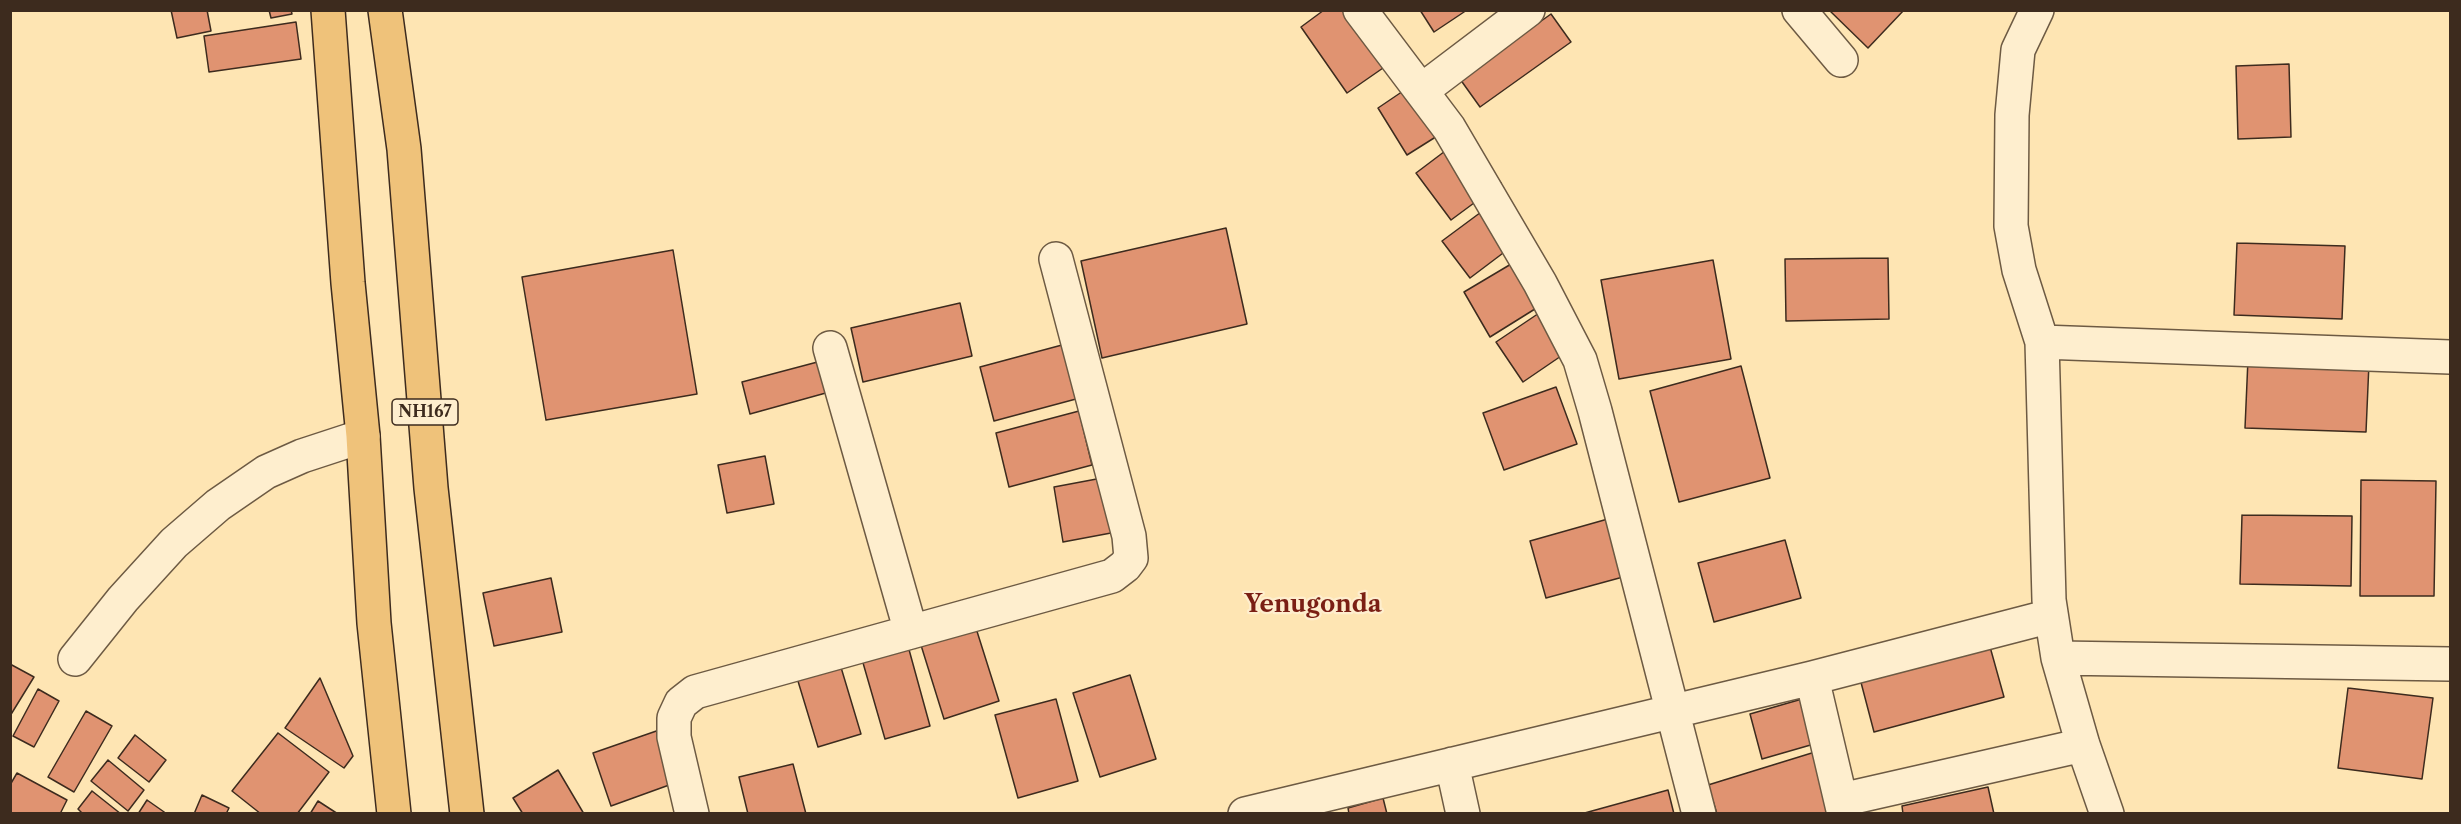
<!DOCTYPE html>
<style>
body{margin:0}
#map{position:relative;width:2461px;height:824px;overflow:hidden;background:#fee5b3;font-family:"Libre Caslon Text",serif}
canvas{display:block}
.frame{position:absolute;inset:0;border:12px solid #3d2b1e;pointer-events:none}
</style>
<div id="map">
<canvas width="2461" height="824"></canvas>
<div class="frame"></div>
</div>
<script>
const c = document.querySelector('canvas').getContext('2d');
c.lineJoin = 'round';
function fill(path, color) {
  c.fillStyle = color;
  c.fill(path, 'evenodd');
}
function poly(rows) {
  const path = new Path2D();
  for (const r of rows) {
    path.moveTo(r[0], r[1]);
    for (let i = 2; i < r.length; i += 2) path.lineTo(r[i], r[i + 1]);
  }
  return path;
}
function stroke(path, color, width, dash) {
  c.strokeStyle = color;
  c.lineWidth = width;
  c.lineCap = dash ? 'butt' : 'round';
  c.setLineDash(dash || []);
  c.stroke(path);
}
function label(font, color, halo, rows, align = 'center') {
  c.font = font + ' "Libre Caslon Text",serif';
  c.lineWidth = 4.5;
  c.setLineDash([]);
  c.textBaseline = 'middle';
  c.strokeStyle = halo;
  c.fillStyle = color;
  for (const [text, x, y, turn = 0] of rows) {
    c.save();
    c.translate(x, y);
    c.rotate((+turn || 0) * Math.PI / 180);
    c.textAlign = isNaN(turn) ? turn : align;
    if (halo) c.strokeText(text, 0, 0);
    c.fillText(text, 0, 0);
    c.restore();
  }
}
const building = poly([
 [171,10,207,10,211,31,177,38,171,10],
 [269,10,291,10,292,14,271,18,269,10],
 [1324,10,1362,10,1396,59,1347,93,1301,27,1324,10],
 [1420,10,1467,10,1434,32,1420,10],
 [1829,10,1904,10,1868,48,1829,10],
 [1551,14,1571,42,1480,107,1460,79,1551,14],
 [296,22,301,59,209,72,204,36,296,22],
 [2289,64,2291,137,2238,139,2236,66,2289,64],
 [1412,85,1442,133,1407,155,1378,108,1412,85],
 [1465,136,1501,183,1451,220,1416,173,1465,136],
 [1496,201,1523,238,1470,278,1442,241,1496,201],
 [1226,228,1247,324,1102,358,1081,261,1226,228],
 [2237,243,2345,246,2342,319,2234,315,2237,243],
 [673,250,697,394,546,420,522,277,673,250],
 [1533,251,1559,294,1490,337,1464,292,1533,251],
 [1888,258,1889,319,1786,321,1785,259,1888,258],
 [1713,260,1731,359,1619,379,1601,280,1713,260],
 [1560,299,1586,339,1523,382,1496,342,1560,299],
 [960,303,972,356,863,382,851,328,960,303],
 [1062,345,1076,399,994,421,980,367,1062,345],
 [2248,359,2369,363,2366,432,2245,428,2248,359],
 [825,360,833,391,750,414,742,382,825,360],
 [1741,366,1770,478,1679,502,1650,391,1741,366],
 [1556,387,1577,444,1504,470,1483,413,1556,387],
 [1079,411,1092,465,1009,487,996,433,1079,411],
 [765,456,774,504,727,513,718,465,765,456],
 [1102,478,1111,533,1063,542,1054,487,1102,478],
 [2361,480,2436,481,2434,596,2360,596,2361,480],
 [1629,513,1645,571,1546,598,1530,541,1629,513],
 [2242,515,2352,516,2351,586,2240,584,2242,515],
 [1785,540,1801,598,1714,622,1698,563,1785,540],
 [551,578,562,632,494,646,483,593,551,578],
 [975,625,999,701,944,719,920,642,975,625],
 [905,635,930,726,885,739,859,649,905,635],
 [1987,636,2004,697,1874,732,1858,671,1987,636],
 [837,654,861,734,818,747,794,668,837,654],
 [10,664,34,677,10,716,10,664],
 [1130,675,1156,759,1100,777,1073,693,1130,675],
 [320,678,353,756,344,768,285,728,320,678],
 [2348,688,2433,698,2422,779,2338,768,2348,688],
 [38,689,59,701,34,747,13,736,38,689],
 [1809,697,1821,742,1762,759,1750,714,1809,697],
 [1056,699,1078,781,1018,798,995,715,1056,699],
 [86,711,112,726,74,792,48,777,86,711],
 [665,728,683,780,611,806,593,753,665,728],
 [278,733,329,772,297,814,261,814,232,791,278,733],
 [135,735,166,760,149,782,118,758,135,735],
 [1815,752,1832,811,1823,814,1717,814,1708,785,1815,752],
 [108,760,144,790,128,811,91,781,108,760],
 [793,764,806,814,748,814,739,777,793,764],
 [558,770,584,814,523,814,513,798,558,770],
 [17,773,67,800,60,814,10,814,10,785,17,773],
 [1988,787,1994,814,1903,814,1902,806,1988,787],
 [1668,790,1674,814,1581,814,1668,790],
 [92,791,121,814,83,814,78,809,92,791],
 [202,795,229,808,226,814,194,814,202,795],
 [1383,798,1387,814,1349,814,1348,808,1383,798],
 [147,800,167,814,138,814,147,800],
 [318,801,338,814,310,814,318,801]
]);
fill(building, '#e09371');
stroke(building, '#3d2b1e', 1.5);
const minor = poly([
 [1360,10,1449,128,1540,283,1580,360,1595,411,1699,814],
 [1799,10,1841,60],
 [2037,10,2018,50,2012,115,2011,226,2019,270,2042,342,2049,600,2058,658,2083,745,2107,814],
 [1421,91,1528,10],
 [2042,342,2450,357],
 [830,348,911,632],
 [2058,658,2450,664],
 [75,659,123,599,174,543,218,505,266,472,302,456,363,436],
 [1812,678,1844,814],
 [1452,764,1463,814],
 [1841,800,2083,745],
 [692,814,674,737,674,718,681,703,695,692,1112,576,1125,566,1131,558,1129,536,1056,259],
 [1245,814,1812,678,2051,616]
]);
const highway = poly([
 [328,10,348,283,363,436,374,623,394,814],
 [385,10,404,149,431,488,467,814]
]);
stroke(minor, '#6d5a43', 36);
stroke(highway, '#3d2b1e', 36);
stroke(minor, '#feeece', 33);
stroke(highway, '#efc27a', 33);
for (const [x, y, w] of [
 [425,412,66]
]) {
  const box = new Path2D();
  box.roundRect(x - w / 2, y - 13, w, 26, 4.5);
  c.fillStyle = '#feeece';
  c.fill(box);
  stroke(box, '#3d2b1e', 1.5);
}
label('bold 16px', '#3d2b1e', null, [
 ["NH167",425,412]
]);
label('bold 24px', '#7a1f14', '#feeece', [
 ["Yenugonda",1313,605]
]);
</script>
